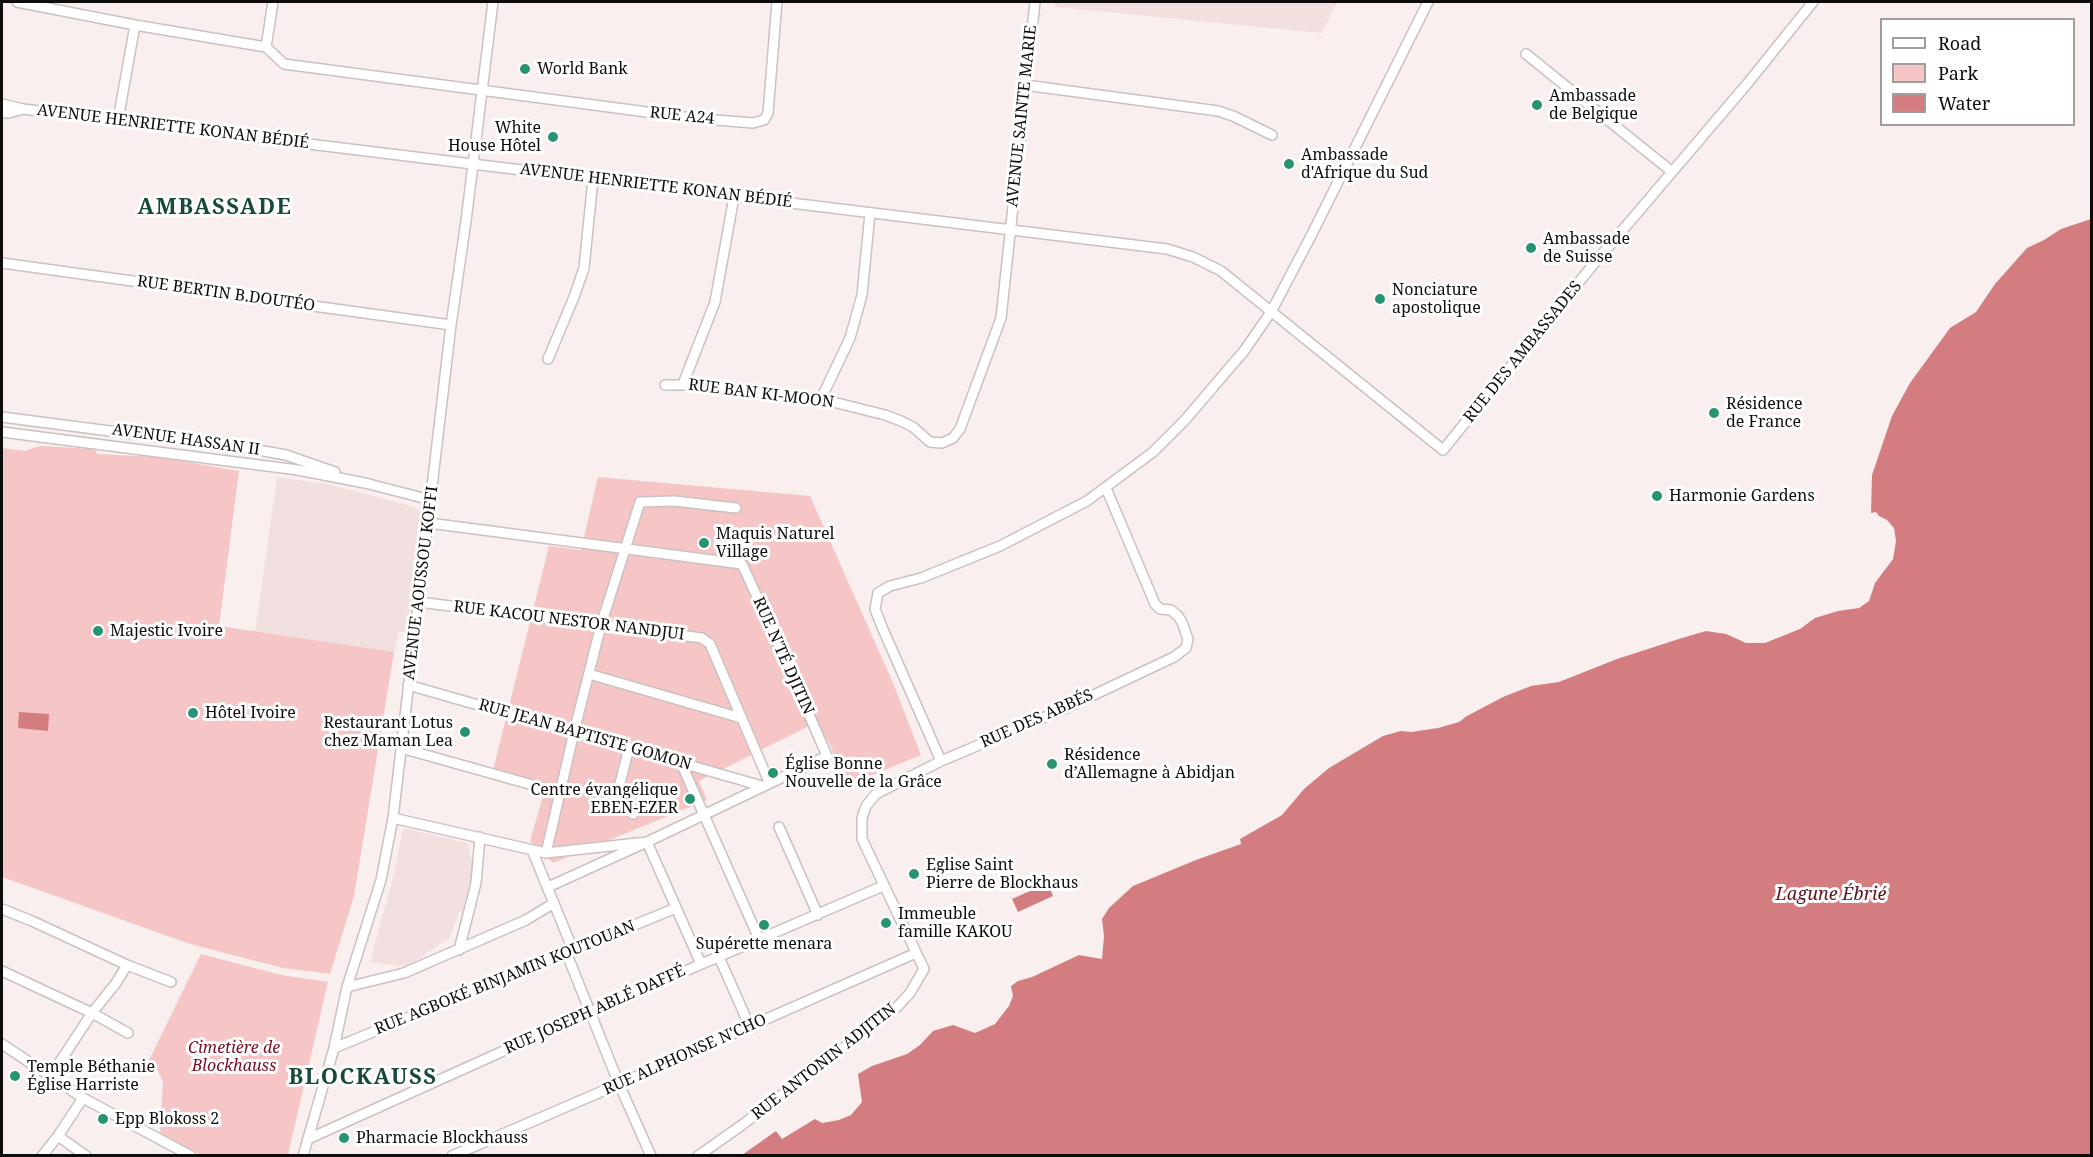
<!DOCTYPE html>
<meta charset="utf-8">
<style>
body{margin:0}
#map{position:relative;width:2093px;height:1157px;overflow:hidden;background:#f9efef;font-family:"Noto Serif",serif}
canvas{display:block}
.frame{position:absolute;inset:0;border:3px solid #0f0c0c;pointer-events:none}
.legend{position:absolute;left:1880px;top:18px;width:195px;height:108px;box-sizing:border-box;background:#fff;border:2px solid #9f9e9e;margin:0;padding:8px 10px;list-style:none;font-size:18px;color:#0f0c0c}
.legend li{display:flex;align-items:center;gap:12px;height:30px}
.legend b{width:30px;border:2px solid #9f9e9e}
</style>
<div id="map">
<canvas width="2093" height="1157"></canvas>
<div class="frame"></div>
<ul class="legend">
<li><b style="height:8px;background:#fff"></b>Road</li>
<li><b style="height:16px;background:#f6c6c6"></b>Park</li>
<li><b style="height:16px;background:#d47d81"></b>Water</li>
</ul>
</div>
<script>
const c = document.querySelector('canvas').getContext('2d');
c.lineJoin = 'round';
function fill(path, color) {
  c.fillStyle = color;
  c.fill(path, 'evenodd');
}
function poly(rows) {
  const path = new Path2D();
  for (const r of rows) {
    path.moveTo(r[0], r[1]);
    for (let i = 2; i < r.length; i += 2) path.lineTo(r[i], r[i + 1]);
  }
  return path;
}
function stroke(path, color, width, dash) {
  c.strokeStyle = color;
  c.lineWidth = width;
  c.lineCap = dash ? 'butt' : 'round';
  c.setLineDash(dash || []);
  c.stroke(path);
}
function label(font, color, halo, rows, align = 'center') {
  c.font = font + ' "Noto Serif",serif';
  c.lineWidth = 6;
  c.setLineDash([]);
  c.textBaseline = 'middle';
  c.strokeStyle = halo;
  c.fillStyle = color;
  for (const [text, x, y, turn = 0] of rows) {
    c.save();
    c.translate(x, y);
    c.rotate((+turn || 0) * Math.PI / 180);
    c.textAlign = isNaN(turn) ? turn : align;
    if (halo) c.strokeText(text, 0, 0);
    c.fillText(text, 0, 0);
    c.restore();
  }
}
fill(poly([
 [1055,2,1337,2,1322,33,1055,7],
 [277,477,332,485,415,507,423,513,407,632,399,632,394,652,255,632],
 [403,828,467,843,474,867,462,912,459,911,450,937,407,967,370,962,394,873]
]), '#f2e0e0');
fill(poly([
 [40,446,95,449,97,454,158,457,239,471,219,626,394,652,354,896,330,974,283,968,190,944,2,877,2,448,25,451],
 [598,477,810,496,893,683,921,755,848,785,828,741,815,723,699,781,707,800,553,863,530,841,544,793,491,778,549,546,581,550],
 [201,954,281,975,328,982,288,1155,201,1155,160,1135,163,1082,158,1071,148,1062]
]), '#f6c6c6');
fill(poly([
 [2091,219,2091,1155,742,1155,776,1131,782,1139,815,1119,822,1123,839,1120,851,1115,862,1102,858,1074,872,1066,907,1054,920,1045,933,1031,953,1025,975,1033,995,1024,1009,1006,1013,996,1011,986,1018,981,1032,977,1079,955,1102,959,1104,936,1102,919,1109,908,1133,886,1196,860,1241,844,1240,839,1282,815,1304,789,1329,768,1383,736,1401,731,1411,732,1438,728,1459,722,1467,716,1503,697,1531,686,1559,682,1617,659,1682,638,1706,631,1726,634,1746,643,1765,643,1800,629,1815,618,1838,611,1859,608,1869,601,1875,583,1893,559,1896,541,1894,528,1887,520,1879,516,1876,512,1871,513,1872,475,1892,416,1910,383,1950,328,1976,312,1995,284,2027,248,2044,240,2061,229],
 [19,712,49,714,48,731,18,728],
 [1048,883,1053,896,1018,912,1012,899]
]), '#d47d81');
const minor = poly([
 [17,2,135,25,266,47,284,64,692,118,753,123,764,120,768,113,777,2],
 [266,47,273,2],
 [1526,54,1671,171],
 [1025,85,1218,111,1233,116,1272,135],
 [2,104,23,109,1167,249,1193,257,1221,271,1443,450,1592,266,1747,84,1813,2],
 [2,113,9,113,23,109],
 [118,120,135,25],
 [2,263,451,325],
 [548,359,574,297,584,268,593,179],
 [683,384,715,302,734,197],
 [665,385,694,385,821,399,885,415,901,421,913,427,930,442,942,443,953,438,960,429,1001,318,1035,2],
 [821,399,850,338,862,295,870,213],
 [2,417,264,451,286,455,335,472],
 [2,432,298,470,365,483,431,500],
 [429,523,742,564,774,634,827,756,647,842,548,887],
 [419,602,702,638,710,644,769,782],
 [589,674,741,718],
 [408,685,762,786],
 [401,748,561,793],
 [629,748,618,791,619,802,633,814],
 [941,761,882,627,875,609,878,593,890,586,921,578,1000,546,1087,501,1153,452,1185,420,1244,351,1271,312,1311,236,1428,2],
 [681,763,759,939],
 [393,818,546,853,647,842,701,964],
 [779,827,818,915],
 [532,850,573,950],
 [546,853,574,732,601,625,640,502,674,501,736,508],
 [2,909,32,921,127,965,116,983,92,1013,50,1077],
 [459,950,476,883,480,837],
 [566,952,619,1084,651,1156],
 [719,957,750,1027],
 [127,965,171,982],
 [2,971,92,1013,128,1033],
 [347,987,404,973,526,920,554,903],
 [2,1044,83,1098,191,1156],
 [334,1048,676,908],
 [58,1136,86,1156],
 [308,1139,590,1012,883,886],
 [42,1156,58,1136,83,1098],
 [303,1156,334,1048,347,987,381,880,393,818,451,325,466,221,493,2],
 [452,1156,619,1084,916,953],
 [698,1156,742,1125,897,1007,910,993,924,969,862,839,862,818,866,806,876,794,941,761,1064,709,1174,657,1186,648,1188,639,1182,622,1178,616,1171,610,1160,609,1155,604,1106,488]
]);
stroke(minor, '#cac1c0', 12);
stroke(minor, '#fff', 9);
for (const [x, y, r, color] of [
 [525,69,6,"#289372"],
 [1537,105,6,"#289372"],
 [553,137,6,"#289372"],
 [1289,164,6,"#289372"],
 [1531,248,6,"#289372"],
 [1380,299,6,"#289372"],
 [1714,413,6,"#289372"],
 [1657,496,6,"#289372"],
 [704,543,6,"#289372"],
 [98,631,6,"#289372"],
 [193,713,6,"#289372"],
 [465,732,6,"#289372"],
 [1052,764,6,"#289372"],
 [773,773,6,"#289372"],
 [690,799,6,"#289372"],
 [914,874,6,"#289372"],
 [886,923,6,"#289372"],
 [764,925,6,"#289372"],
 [15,1076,6,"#289372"],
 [103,1119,6,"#289372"],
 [344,1138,6,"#289372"]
]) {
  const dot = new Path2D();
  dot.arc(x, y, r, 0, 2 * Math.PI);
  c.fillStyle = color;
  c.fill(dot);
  stroke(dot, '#fff', 2);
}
label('16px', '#0f0c0c', '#fff', [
 ["World Bank",537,69],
 ["Ambassade",1549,96],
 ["de Belgique",1549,114],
 ["White",541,128,"right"],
 ["House Hôtel",541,146,"right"],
 ["Ambassade",1301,155],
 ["d'Afrique du Sud",1301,173],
 ["Ambassade",1543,239],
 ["de Suisse",1543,257],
 ["Nonciature",1392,290],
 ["apostolique",1392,308],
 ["Résidence",1726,404],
 ["de France",1726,422],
 ["Harmonie Gardens",1669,496],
 ["Maquis Naturel",716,534],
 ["Village",716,552],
 ["Majestic Ivoire",110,631],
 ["Hôtel Ivoire",205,713],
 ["Restaurant Lotus",453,723,"right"],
 ["chez Maman Lea",453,741,"right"],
 ["Résidence",1064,755],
 ["d’Allemagne à Abidjan",1064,773],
 ["Église Bonne",785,764],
 ["Nouvelle de la Grâce",785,782],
 ["Centre évangélique",678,790,"right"],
 ["EBEN-EZER",678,808,"right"],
 ["Eglise Saint",926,865],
 ["Pierre de Blockhaus",926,883],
 ["Immeuble",898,914],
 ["famille KAKOU",898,932],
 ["Supérette menara",764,944,"center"],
 ["Temple Béthanie",27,1067],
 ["Église Harriste",27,1085],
 ["Epp Blokoss 2",115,1119],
 ["Pharmacie Blockhauss",356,1138]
], 'left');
label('16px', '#0f0c0c', '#fff', [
 ["RUE A24",682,116,6],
 ["AVENUE SAINTE MARIE",1022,116,-84],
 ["AVENUE HENRIETTE KONAN BÉDIÉ",173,127,7],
 ["AVENUE HENRIETTE KONAN BÉDIÉ",656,186,7],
 ["RUE BERTIN B.DOUTÉO",226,294,8],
 ["RUE DES AMBASSADES",1523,352,-51],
 ["RUE BAN KI-MOON",761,394,7],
 ["AVENUE HASSAN II",186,440,8],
 ["AVENUE AOUSSOU KOFFI",421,583,-83],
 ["RUE KACOU NESTOR NANDJUI",569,621,7],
 ["RUE N'TÉ DJITIN",783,656,66],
 ["RUE DES ABBÉS",1037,719,-24],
 ["RUE JEAN BAPTISTE GOMON",585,735,16],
 ["RUE AGBOKÉ BINJAMIN KOUTOUAN",505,978,-22],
 ["RUE JOSEPH ABLÉ DAFFÉ",595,1010,-24],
 ["RUE ALPHONSE N'CHO",685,1055,-24],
 ["RUE ANTONIN ADJITIN",824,1062,-38]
]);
label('italic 16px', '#780c22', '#fff', [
 ["Cimetière de",234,1048],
 ["Blockhauss",234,1066]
]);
label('italic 18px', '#61131f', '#fff', [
 ["Lagune Ébrié",1831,895]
]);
c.letterSpacing = '1.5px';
label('bold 22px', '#184939', '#fff', [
 ["AMBASSADE",215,208],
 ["BLOCKAUSS",363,1078]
]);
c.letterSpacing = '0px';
</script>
